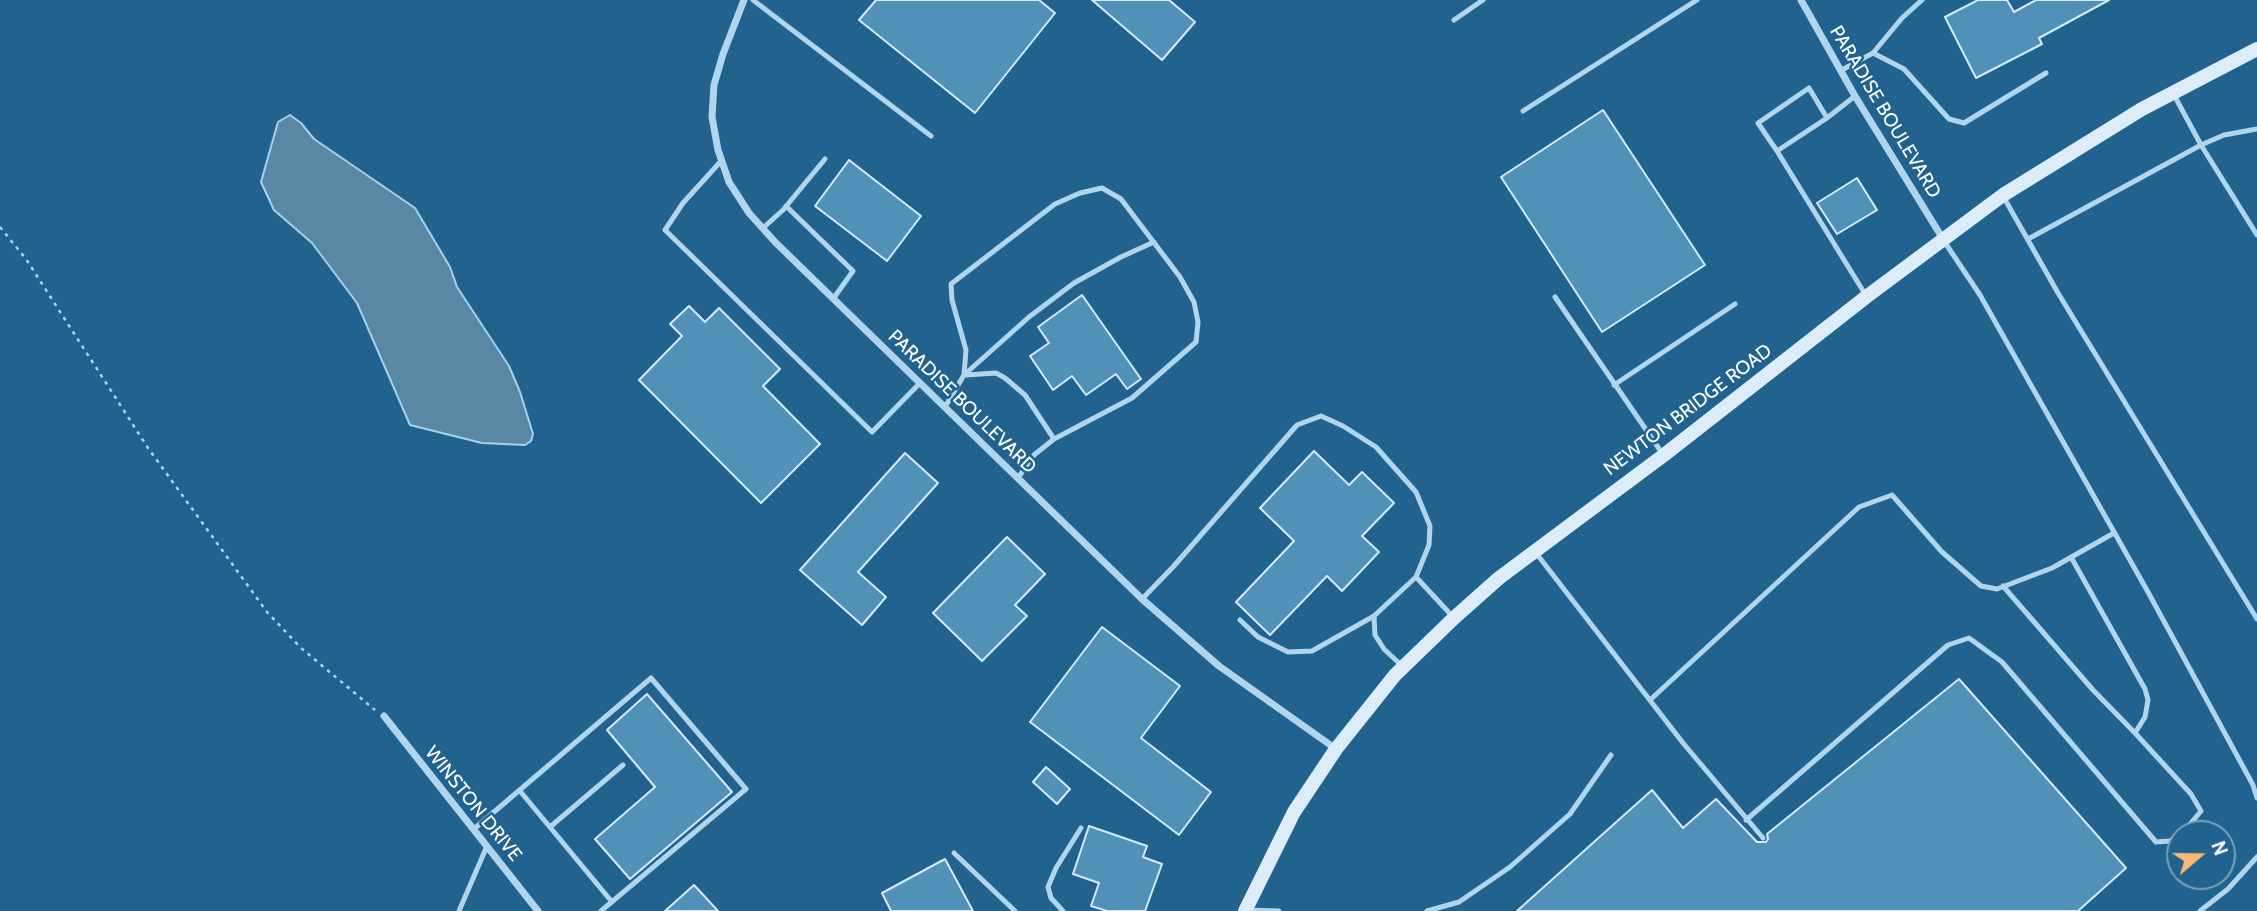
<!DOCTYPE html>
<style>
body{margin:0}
#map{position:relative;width:2257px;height:911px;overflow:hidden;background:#21638e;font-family:Cabin,sans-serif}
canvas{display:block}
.north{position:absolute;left:2166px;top:820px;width:70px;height:70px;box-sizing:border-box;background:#21638e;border:2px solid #7aa1bb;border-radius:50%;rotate:70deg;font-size:19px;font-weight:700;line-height:28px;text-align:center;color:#fff}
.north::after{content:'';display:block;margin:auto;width:24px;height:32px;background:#f9ba71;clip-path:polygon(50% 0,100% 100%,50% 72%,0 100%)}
</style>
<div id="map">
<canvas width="2257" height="911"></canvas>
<div class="north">N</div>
</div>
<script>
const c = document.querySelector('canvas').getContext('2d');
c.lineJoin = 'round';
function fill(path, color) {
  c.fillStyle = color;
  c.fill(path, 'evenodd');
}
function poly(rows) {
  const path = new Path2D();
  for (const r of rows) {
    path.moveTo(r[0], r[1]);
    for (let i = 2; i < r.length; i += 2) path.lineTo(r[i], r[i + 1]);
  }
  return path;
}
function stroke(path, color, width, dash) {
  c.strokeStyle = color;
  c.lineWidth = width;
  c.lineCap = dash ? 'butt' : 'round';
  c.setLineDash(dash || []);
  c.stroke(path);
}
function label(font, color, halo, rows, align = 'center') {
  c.font = font + ' Cabin,sans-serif';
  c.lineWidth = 5;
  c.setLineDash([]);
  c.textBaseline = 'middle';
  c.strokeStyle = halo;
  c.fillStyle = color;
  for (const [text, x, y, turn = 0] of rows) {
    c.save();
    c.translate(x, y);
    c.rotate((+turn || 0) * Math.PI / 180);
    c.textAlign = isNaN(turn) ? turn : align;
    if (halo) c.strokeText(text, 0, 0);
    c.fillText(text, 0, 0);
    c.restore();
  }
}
const water = poly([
 [290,115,301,123,314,139,415,208,450,267,457,287,509,366,520,392,533,434,531,441,525,445,482,443,410,425,357,303,312,243,274,210,261,182,278,122,290,115]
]);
fill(water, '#5a87a4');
stroke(water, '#a4d2ed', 2);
const building = poly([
 [876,0,1039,0,1055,13,975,113,859,20,876,0],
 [1092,0,1169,0,1195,22,1162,60,1092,0],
 [1978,0,2007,0,2014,12,2036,0,2109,0,2039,38,2042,44,1976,78,1945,17,1978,0],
 [1603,110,1705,265,1602,332,1501,177,1603,110],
 [849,160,921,216,887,261,815,206,849,160],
 [1857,178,1877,210,1837,234,1817,203,1857,178],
 [1082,295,1141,379,1127,389,1116,374,1086,395,1072,376,1053,390,1030,356,1049,343,1038,327,1082,295],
 [689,306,705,322,719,308,780,369,763,386,820,444,761,503,639,380,682,336,670,324,689,306],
 [1314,451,1349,485,1362,472,1394,503,1362,536,1379,552,1342,591,1327,576,1270,635,1236,602,1294,541,1260,508,1314,451],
 [905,453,938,483,858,572,886,597,862,625,800,570,905,453],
 [1007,537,1045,574,1015,605,1027,616,982,661,933,613,1007,537],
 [1102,627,1180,686,1141,738,1211,792,1179,835,1030,722,1102,627],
 [1959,679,2126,868,2078,911,1517,911,1652,790,1683,828,1716,799,1757,842,1766,842,1768,839,1767,834,1959,679],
 [647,694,732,792,630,879,595,839,655,787,607,730,647,694],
 [1046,767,1070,789,1057,804,1033,782,1046,767],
 [1089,826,1147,846,1143,857,1162,864,1145,911,1107,911,1091,906,1099,883,1073,874,1089,826],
 [945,859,973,911,891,911,882,893,945,859],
 [694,885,718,911,665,911,694,885]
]);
fill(building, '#5191b8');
stroke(building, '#d5ebf9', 2);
stroke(poly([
 [0,227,26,259,148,448,267,612,301,648,375,710]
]), '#b0d5ec', 2.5, [3.5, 5]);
stroke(poly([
 [753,0,931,136],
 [1454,20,1483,0],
 [1873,53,1902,18,1922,0],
 [1840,71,1873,53,1904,69,1949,119,1964,123,2046,73],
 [2173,93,2201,145,2257,235],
 [1855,96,1827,118,1777,151,1865,294],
 [1523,111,1697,0],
 [1777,151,1758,123,1809,88,1827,118],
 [722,160,683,203,665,230,872,432,920,383],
 [2003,196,2058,293,2257,619],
 [786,206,853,271,833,299],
 [763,228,783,210,825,159],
 [2028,239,2201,145,2224,135,2257,129],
 [1944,241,1980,295,2148,592,2253,785,2257,798],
 [1555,297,1662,453],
 [964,375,966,350,952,300,951,284,1055,204,1080,193,1102,188,1121,199,1180,277,1194,302,1198,322,1196,342,1132,398,1054,439,1034,455,1018,478],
 [966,375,996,373,1005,378,1025,395,1054,439],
 [1614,385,1735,304],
 [945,407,964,375,1029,317,1074,283,1121,257,1154,242],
 [1536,553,1683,743,1763,838],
 [1416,577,1454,618],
 [2003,586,2093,690,2135,733,2145,717,2148,700,2145,689,2071,557],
 [1142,599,1173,567,1297,425,1321,416,1343,426,1376,447,1416,492,1430,526,1429,545,1416,577,1374,616,1375,635,1384,649,1401,665],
 [1240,620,1258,637,1288,652,1312,651,1374,616],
 [1650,700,1859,507,1892,495,1942,552,1981,586,1997,589,2052,568,2114,533],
 [520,791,612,902],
 [1746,820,1948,645,1969,638,2002,662,2156,842,2170,841,2186,829,2201,811,2191,794,2135,733],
 [550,827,623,765],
 [474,829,651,678,746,789,601,911],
 [954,853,1015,911],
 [1248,910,1279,911],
 [459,911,487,846],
 [1063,911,1051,898,1048,887,1056,868,1081,828],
 [1427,911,1459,902,1510,867,1570,814,1611,755],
 [2200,911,2228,889,2257,857]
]), '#b0d5ec', 5);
stroke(poly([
 [744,0,723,54,714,85,712,117,718,150,729,182,749,213,775,242,1142,599,1219,666,1336,749],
 [1801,0,1855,96,1943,239],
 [384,716,538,911]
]), '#b0d5ec', 7);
stroke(poly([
 [1245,911,1294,812,1336,749,1395,675,1454,618,1499,578,1664,455,1866,297,2003,195,2142,109,2257,49]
]), '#dcedf9', 14);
label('19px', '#fff', '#21638e', [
 ["PARADISE BOULEVARD",1885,112,59],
 ["PARADISE BOULEVARD",962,402,44],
 ["NEWTON BRIDGE ROAD",1688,410,-37],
 ["WINSTON DRIVE",473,804,51]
]);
</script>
